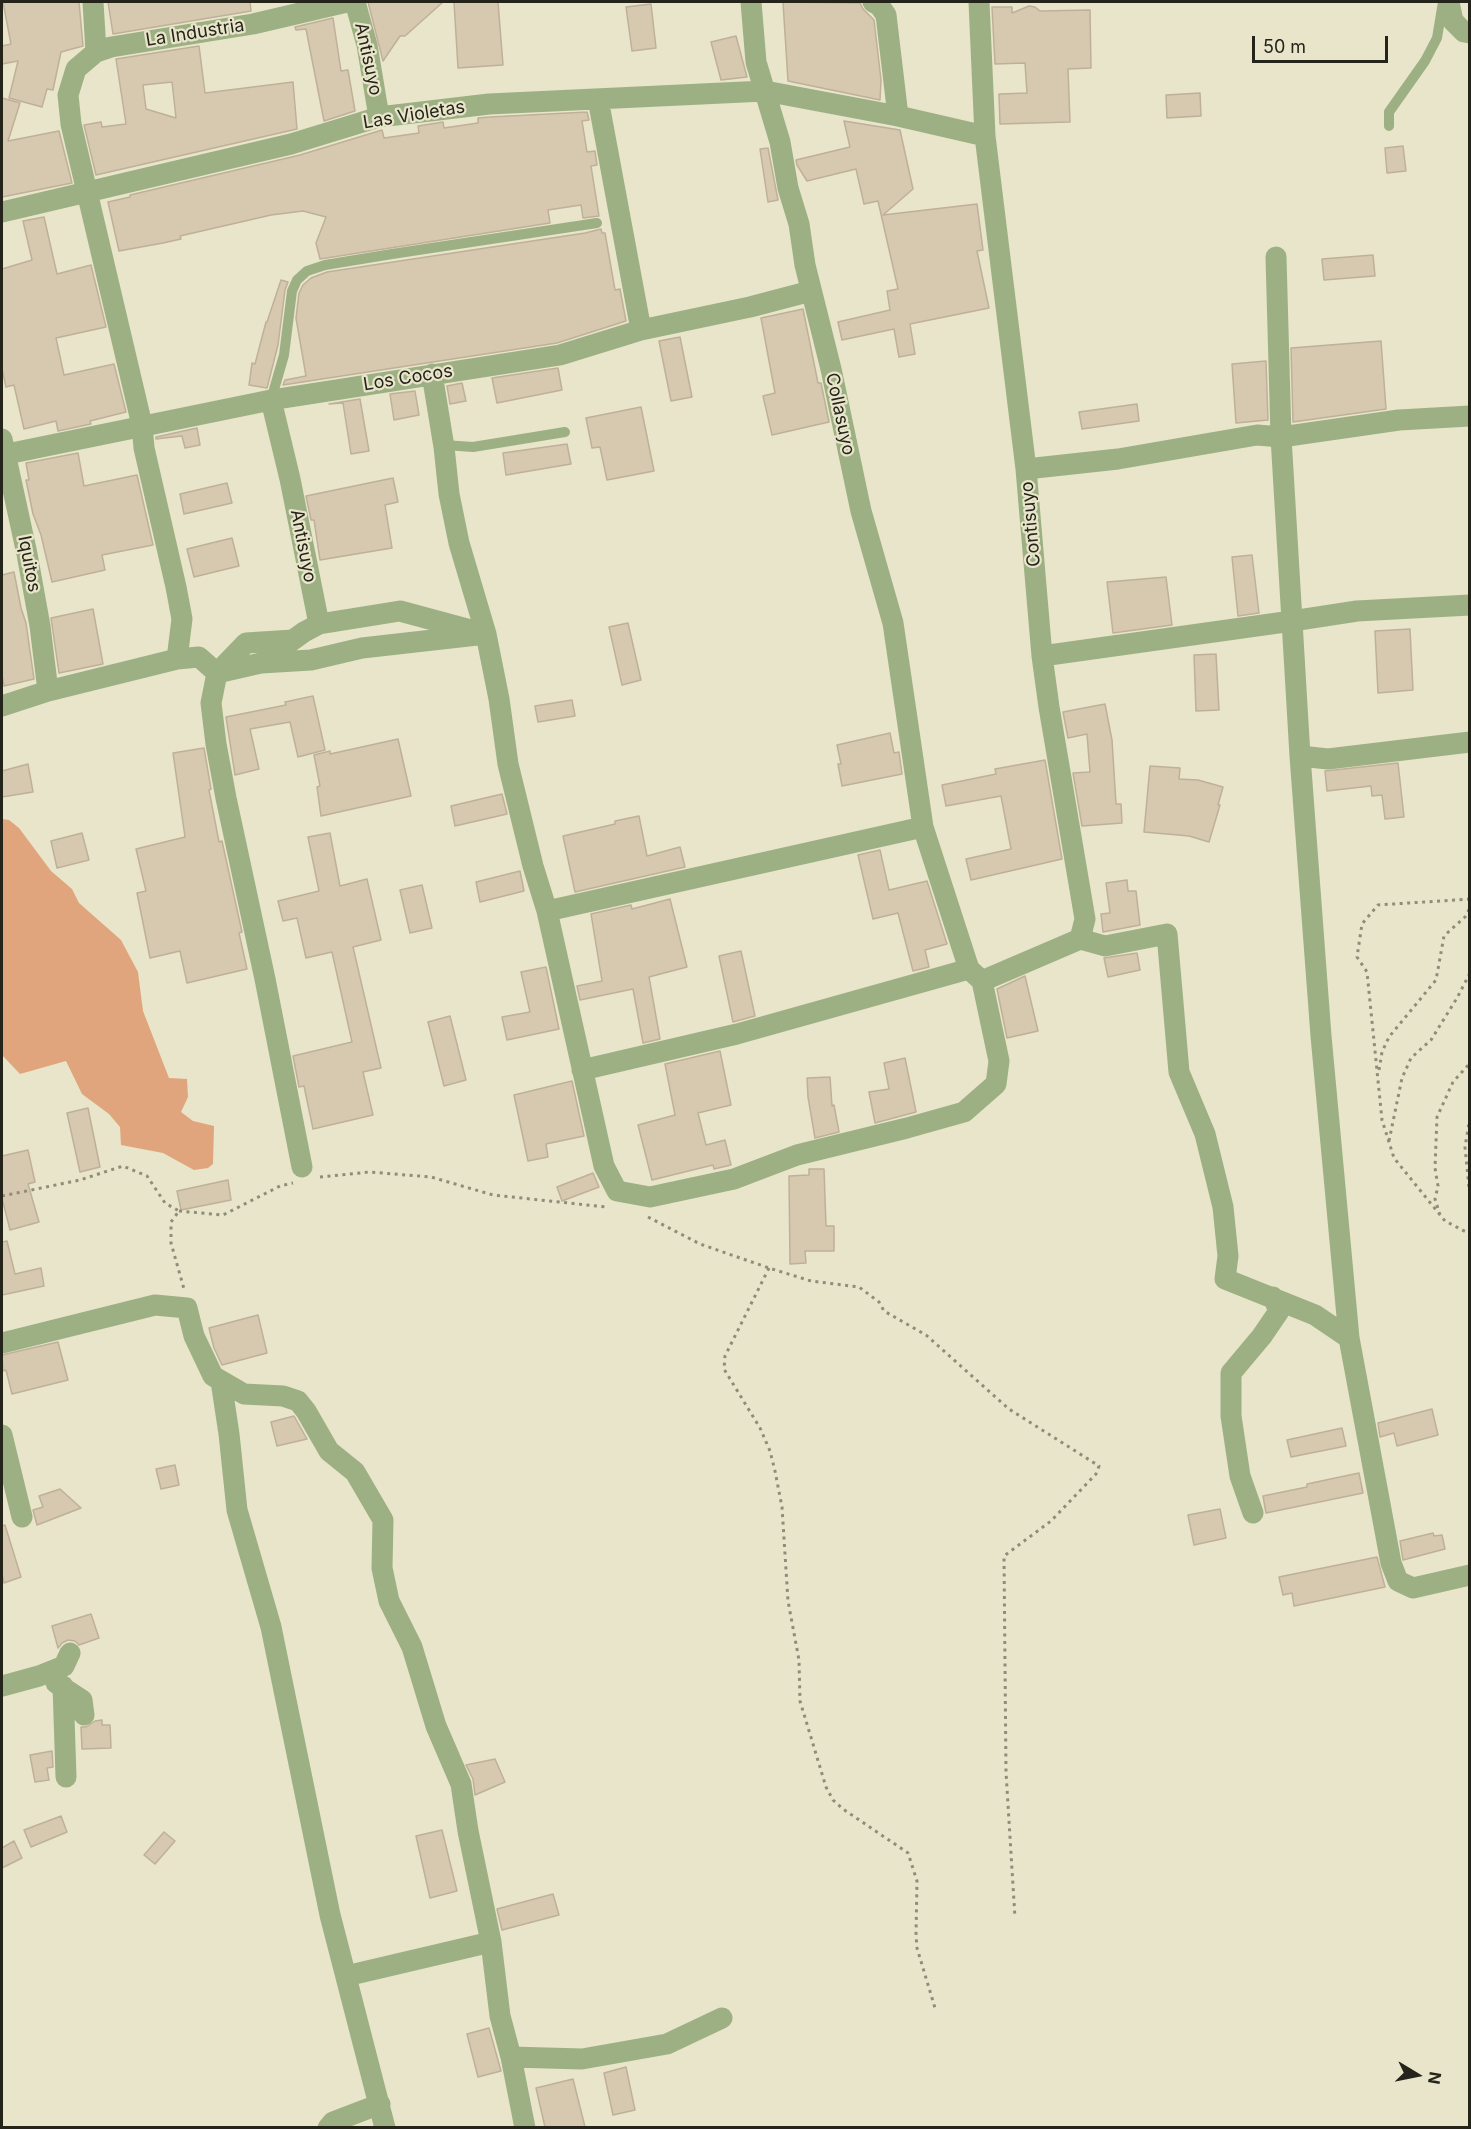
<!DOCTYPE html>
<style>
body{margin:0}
#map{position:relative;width:1471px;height:2129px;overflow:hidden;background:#e8e5ca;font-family:Inter,sans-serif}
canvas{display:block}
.frame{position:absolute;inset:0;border:3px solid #25241a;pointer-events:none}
.north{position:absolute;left:1387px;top:2045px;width:60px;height:60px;-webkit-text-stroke:4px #e8e5ca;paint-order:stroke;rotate:100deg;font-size:16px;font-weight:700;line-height:24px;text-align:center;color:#25241a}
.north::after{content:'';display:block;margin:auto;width:21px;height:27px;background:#25241a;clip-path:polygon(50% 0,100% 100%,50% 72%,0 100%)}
.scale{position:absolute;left:1252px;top:36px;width:136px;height:27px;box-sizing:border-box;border:3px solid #25241a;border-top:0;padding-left:8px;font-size:18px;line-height:21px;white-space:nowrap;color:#25241a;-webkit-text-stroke:4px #e8e5ca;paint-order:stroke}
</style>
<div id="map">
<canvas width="1471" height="2129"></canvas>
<div class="frame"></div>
<div class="north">N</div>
<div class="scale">50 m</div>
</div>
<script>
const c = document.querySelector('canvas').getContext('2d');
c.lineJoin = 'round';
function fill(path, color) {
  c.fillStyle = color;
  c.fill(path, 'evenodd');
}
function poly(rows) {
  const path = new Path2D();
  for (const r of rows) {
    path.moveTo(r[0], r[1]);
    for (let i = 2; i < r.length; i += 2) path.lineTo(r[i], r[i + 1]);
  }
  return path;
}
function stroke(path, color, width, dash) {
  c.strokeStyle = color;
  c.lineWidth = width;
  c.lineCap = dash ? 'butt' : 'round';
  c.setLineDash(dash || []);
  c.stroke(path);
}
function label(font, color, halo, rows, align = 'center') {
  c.font = font + ' Inter,sans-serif';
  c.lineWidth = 4.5;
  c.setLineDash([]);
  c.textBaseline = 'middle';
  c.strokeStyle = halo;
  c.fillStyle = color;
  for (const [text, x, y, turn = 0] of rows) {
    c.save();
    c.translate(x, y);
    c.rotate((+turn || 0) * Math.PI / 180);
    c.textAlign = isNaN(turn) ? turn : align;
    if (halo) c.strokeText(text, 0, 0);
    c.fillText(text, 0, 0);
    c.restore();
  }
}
fill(poly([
 [2,819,9,820,19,828,51,871,72,889,79,903,121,940,138,972,143,1011,169,1078,187,1079,188,1097,181,1112,193,1121,214,1126,213,1164,208,1168,194,1170,163,1153,121,1145,120,1127,109,1114,82,1094,66,1061,20,1074,2,1055]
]), '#e0a57d');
const building = poly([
 [3,2,79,2,83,46,61,52,53,90,47,89,42,107,9,98,18,61,2,64,2,46,11,44,3,2],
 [108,2,250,2,251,11,113,34,108,2],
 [368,2,443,2,405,36,400,36,383,61,368,2],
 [454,2,498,2,503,65,458,68,454,2],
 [783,2,860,3,863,9,874,20,881,80,880,100,788,81,783,2],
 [651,4,656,48,632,51,626,7,651,4],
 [1029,6,1035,7,1040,11,1090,10,1091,68,1068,69,1070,122,1000,124,999,94,1027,93,1025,63,995,64,992,7,1012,7,1012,13,1029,6],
 [333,18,341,71,348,70,355,111,324,121,306,29,296,30,295,27,333,18],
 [736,36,747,77,721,80,711,42,736,36],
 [199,46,205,93,293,82,297,129,96,175,84,125,101,122,102,127,126,124,116,59,199,46],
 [172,82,176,118,146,109,143,85,172,82],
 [1200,93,1201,116,1167,118,1166,95,1200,93],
 [2,98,20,103,8,141,59,131,72,183,2,197,2,98],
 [587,112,589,120,582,121,587,152,595,151,597,165,591,166,599,216,583,218,581,205,548,210,550,223,320,259,316,243,326,217,303,211,271,215,180,236,181,239,163,243,119,251,108,202,130,197,130,195,300,155,382,130,384,138,419,133,418,126,437,123,443,122,444,128,478,123,478,118,490,117,587,112],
 [844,121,900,130,913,189,883,215,977,204,983,250,977,251,989,308,910,324,915,354,899,357,894,329,842,340,838,322,890,310,887,291,898,289,878,201,864,204,856,169,807,181,797,165,796,160,850,147,844,121],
 [1403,146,1406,171,1387,173,1385,148,1403,146],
 [768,148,778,200,768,202,760,149,768,148],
 [44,217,57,274,91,265,106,327,56,338,64,375,114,364,126,412,90,421,91,424,58,431,56,421,24,429,14,385,6,387,2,369,2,269,32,260,23,221,44,217],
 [601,229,602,233,605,233,615,290,620,289,626,321,557,343,283,385,285,380,306,376,296,318,299,293,303,285,311,278,327,272,585,233,601,229],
 [1373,255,1375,276,1324,280,1322,259,1373,255],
 [281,280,288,282,285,290,278,345,267,388,249,385,252,363,255,364,266,322,267,322,281,280],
 [803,309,818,383,821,383,829,422,772,435,763,396,775,393,761,318,803,309],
 [680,337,692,397,671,401,659,341,680,337],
 [1381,341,1386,409,1293,422,1291,348,1381,341],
 [1266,361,1268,420,1236,423,1232,364,1266,361],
 [558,368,562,390,497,403,492,378,558,368],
 [462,383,466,401,450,404,447,386,462,383],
 [415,391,419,415,394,420,390,394,415,391],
 [360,399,369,451,351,454,343,403,329,404,360,399],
 [1137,404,1139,421,1082,429,1079,412,1137,404],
 [641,407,654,471,607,480,600,447,592,448,586,418,641,407],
 [197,428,200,445,185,448,182,436,156,439,156,437,197,428],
 [567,444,571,464,506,475,503,453,567,444],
 [78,453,84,486,137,475,153,545,102,555,105,570,52,582,41,535,33,514,26,480,29,480,26,463,78,453],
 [393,478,398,502,385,505,392,548,320,560,314,520,311,520,306,496,393,478],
 [227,483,232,503,184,514,180,494,227,483],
 [232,538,239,566,194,577,187,549,232,538],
 [1252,555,1259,613,1238,616,1232,557,1252,555],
 [14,572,21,608,26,623,34,679,4,686,2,675,2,575,14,572],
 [1166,577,1172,625,1113,633,1107,582,1166,577],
 [93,609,103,664,59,673,51,618,93,609],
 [628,623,641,680,622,685,609,627,628,623],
 [1410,629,1413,690,1378,693,1375,631,1410,629],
 [1216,654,1219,710,1196,711,1194,655,1216,654],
 [313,696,325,750,298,757,290,722,250,729,259,769,235,775,226,717,286,705,285,702,313,696],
 [572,700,575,716,538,722,535,706,572,700],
 [1105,704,1112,740,1116,804,1121,804,1122,823,1082,826,1073,773,1090,772,1087,734,1068,738,1063,712,1105,704],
 [890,733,894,753,899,752,902,774,842,786,838,764,841,764,837,745,890,733],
 [398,739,411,796,321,816,317,787,320,786,314,755,330,751,330,754,398,739],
 [204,748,211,789,209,790,219,842,222,841,242,932,239,933,247,969,187,983,180,951,150,958,137,893,146,891,136,849,185,837,173,753,204,748],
 [1045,760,1062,859,971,880,966,859,1011,849,1001,796,946,806,942,785,996,774,995,769,1045,760],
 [1398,763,1404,817,1385,819,1382,795,1372,796,1371,786,1327,791,1325,771,1398,763],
 [28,764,33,792,2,797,2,771,28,764],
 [1150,766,1180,768,1179,779,1198,780,1223,787,1218,805,1220,805,1209,842,1189,836,1144,832,1150,766],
 [502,794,507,814,455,826,451,806,502,794],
 [639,816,647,856,680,847,685,867,575,892,563,836,615,824,615,821,639,816],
 [82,833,89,860,57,868,51,841,82,833],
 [330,833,340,886,367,879,381,940,353,947,381,1068,363,1072,373,1115,313,1129,304,1086,299,1087,293,1056,352,1042,332,952,306,958,297,918,283,921,278,901,319,891,308,837,330,833],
 [880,850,889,890,927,881,947,944,925,950,929,967,913,971,898,913,873,919,858,855,880,850],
 [520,871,524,891,480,902,476,882,520,871],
 [1127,880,1128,891,1136,891,1140,925,1103,932,1101,914,1110,913,1106,883,1127,880],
 [422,885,432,928,410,933,400,890,422,885],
 [670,899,687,967,649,977,660,1039,643,1043,633,989,580,1000,577,986,602,981,591,914,631,905,632,909,670,899],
 [741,951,755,1016,733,1022,719,956,741,951],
 [1137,953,1140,970,1108,977,1104,958,1137,953],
 [546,967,559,1029,507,1040,502,1017,530,1012,521,972,546,967],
 [1025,976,1038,1031,1007,1038,997,989,1025,976],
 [450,1016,466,1080,444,1086,428,1022,450,1016],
 [720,1051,731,1105,698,1113,706,1145,725,1140,731,1165,714,1169,713,1165,652,1180,638,1125,675,1115,665,1064,720,1051],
 [905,1058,916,1112,875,1123,869,1092,889,1089,884,1063,905,1058],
 [830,1077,832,1106,834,1105,839,1132,815,1138,808,1097,807,1078,830,1077],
 [572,1081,584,1136,546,1144,548,1157,528,1161,514,1095,572,1081],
 [88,1108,100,1167,80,1172,67,1113,88,1108],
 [28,1150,35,1182,28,1184,39,1222,10,1230,2,1198,2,1156,28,1150],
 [809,1169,824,1169,826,1226,834,1226,834,1251,805,1251,806,1263,790,1264,789,1176,809,1175,809,1169],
 [593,1173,599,1187,562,1201,557,1187,593,1173],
 [228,1180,231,1200,181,1210,177,1191,228,1180],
 [7,1241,15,1274,41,1268,44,1286,2,1295,2,1242,7,1241],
 [258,1315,267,1353,222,1365,214,1348,209,1328,258,1315],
 [58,1342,68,1380,12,1394,6,1370,3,1371,2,1355,58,1342],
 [1432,1409,1438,1435,1397,1446,1394,1433,1380,1437,1378,1423,1432,1409],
 [294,1416,307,1439,277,1446,271,1422,294,1416],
 [1342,1428,1346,1446,1291,1457,1287,1440,1342,1428],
 [175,1465,179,1485,161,1489,156,1469,175,1465],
 [1359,1473,1363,1493,1266,1513,1263,1496,1307,1487,1307,1484,1359,1473],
 [60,1489,81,1508,37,1525,33,1510,43,1507,39,1496,60,1489],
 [1220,1509,1226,1538,1194,1545,1188,1515,1220,1509],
 [5,1525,21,1577,4,1583,2,1574,2,1526,5,1525],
 [1433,1533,1434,1536,1442,1535,1445,1549,1403,1560,1400,1541,1433,1533],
 [1377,1557,1385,1587,1294,1606,1292,1593,1283,1595,1279,1577,1377,1557],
 [91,1614,99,1638,79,1645,75,1641,68,1640,62,1643,58,1648,52,1626,91,1614],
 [102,1720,102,1725,110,1725,111,1748,82,1749,81,1727,86,1727,95,1721,102,1720],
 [52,1751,53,1767,47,1768,49,1780,35,1782,30,1755,52,1751],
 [495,1759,505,1782,475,1795,473,1779,466,1765,495,1759],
 [61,1816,67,1832,31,1847,24,1830,61,1816],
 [442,1830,457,1891,430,1898,416,1836,442,1830],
 [164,1832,175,1841,155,1864,144,1855,164,1832],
 [14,1841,22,1858,2,1868,2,1848,14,1841],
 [553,1894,559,1915,502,1930,497,1909,553,1894],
 [489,2028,501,2071,478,2077,467,2034,489,2028],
 [626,2067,635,2110,613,2115,604,2073,626,2067],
 [573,2079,585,2127,545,2127,536,2088,573,2079]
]);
fill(building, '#d7c8b0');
stroke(building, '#bfb099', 1.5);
stroke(poly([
 [1470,899,1378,905,1362,924,1357,957,1367,972,1382,1120,1394,1158,1445,1221,1470,1234],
 [1379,1070,1382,1052,1389,1037,1436,980,1444,936,1465,917,1470,908],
 [1470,1117,1465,1147,1470,1198],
 [1389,1141,1402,1078,1411,1058,1431,1040,1457,998,1470,973],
 [320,1177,369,1172,431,1177,493,1195,606,1207],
 [2,1196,80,1180,123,1166,147,1176,165,1203,179,1211,171,1222,171,1243,184,1289],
 [179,1211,223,1215,280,1186,293,1183],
 [1440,1215,1435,1199,1438,1186,1435,1168,1437,1117,1453,1082,1470,1063],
 [648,1217,700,1244,769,1268,811,1281,859,1287,879,1302,884,1311,926,1335,1009,1409,1099,1466,1096,1474,1051,1521,1004,1556,1006,1772,1015,1918],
 [769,1268,725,1356,724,1369,760,1428,770,1451,775,1471,782,1507,788,1601,799,1660,800,1701,826,1787,833,1800,843,1809,908,1853,917,1881,916,1935,917,1948,935,2008]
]), '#8f8d7a', 3, [3, 4.5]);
stroke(poly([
 [1389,126,1389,112,1425,61,1437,38,1443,2],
 [271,400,284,355,292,291,297,280,307,271,325,265,392,254,597,223],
 [444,445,473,447,565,432]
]), '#9db083', 10);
stroke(poly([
 [93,2,96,52],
 [355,2,367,45,379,117],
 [873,2,879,5,886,15,898,116],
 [979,2,985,136,1026,469,1042,656,1049,707,1085,919,1080,939,982,981],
 [1449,2,1453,21,1464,32,1470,33],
 [598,99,641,330],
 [2,212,291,144,379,117,489,104,765,91,898,116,985,136],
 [1276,257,1281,437,1399,420,1470,416],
 [432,374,444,447,449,494,459,543,486,634,499,699,508,764,533,866,547,911,604,1166,617,1191,650,1197,734,1179,797,1155,907,1128,964,1112,996,1084,999,1061,982,981,969,969,923,827,893,623,861,511,831,369,805,265,799,224,788,188,780,142,756,62,751,2],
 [2,439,27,554,40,626,48,691],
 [2,455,271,400,560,355,641,330,750,307,811,291],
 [1026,469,1118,459,1257,435,1281,437,1292,621,1357,611,1470,605],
 [319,624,400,611,474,631],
 [293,640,246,643,217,673,211,703,216,744,226,798,265,979,302,1167],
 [1042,656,1292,621,1300,756,1328,759,1470,742],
 [177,659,182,619,176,587,144,448,142,425,71,124,68,95,76,69,96,52,111,47,253,24,347,2],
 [261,663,304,632,319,624,290,479,271,400],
 [217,673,261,663,311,660,362,648,486,634],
 [2,706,48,691,177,659,199,657,217,673],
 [1300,756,1321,1036,1349,1338],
 [547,911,923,827],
 [1080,939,1105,946,1167,934,1179,1072,1205,1134,1223,1207,1228,1256,1225,1279,1315,1315,1349,1338,1391,1563,1398,1581,1413,1588,1470,1575],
 [582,1070,737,1034,969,969],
 [2,1343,155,1305,187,1308,194,1336,213,1376,244,1394,283,1396,298,1401,306,1411,329,1451,355,1472,383,1520,382,1568,389,1601,412,1647,436,1726,461,1784,468,1831,491,1942,500,2016,511,2057,525,2128],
 [221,1381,229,1434,237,1510,271,1627,330,1915,385,2128],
 [2,1435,22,1517],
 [1253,1513,1240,1476,1231,1416,1231,1373,1262,1336,1279,1311,1273,1297],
 [56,1683,82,1700,84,1715],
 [2,1686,39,1676,64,1666,70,1653],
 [63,1686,66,1777],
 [346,1976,491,1942],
 [511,2057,582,2059,667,2044,722,2018],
 [328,2128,333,2122,380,2104]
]), '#9db083', 21);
label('18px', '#25241a', '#e8e5ca', [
 ["La Industria",195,33,-9],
 ["Antisuyo",368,59,78],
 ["Las Violetas",414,115,-9],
 ["Los Cocos",408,378,-9],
 ["Collasuyo",840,414,78],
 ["Contisuyo",1031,524,-95],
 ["Antisuyo",303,546,79],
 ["Iquitos",29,564,79]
]);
</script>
